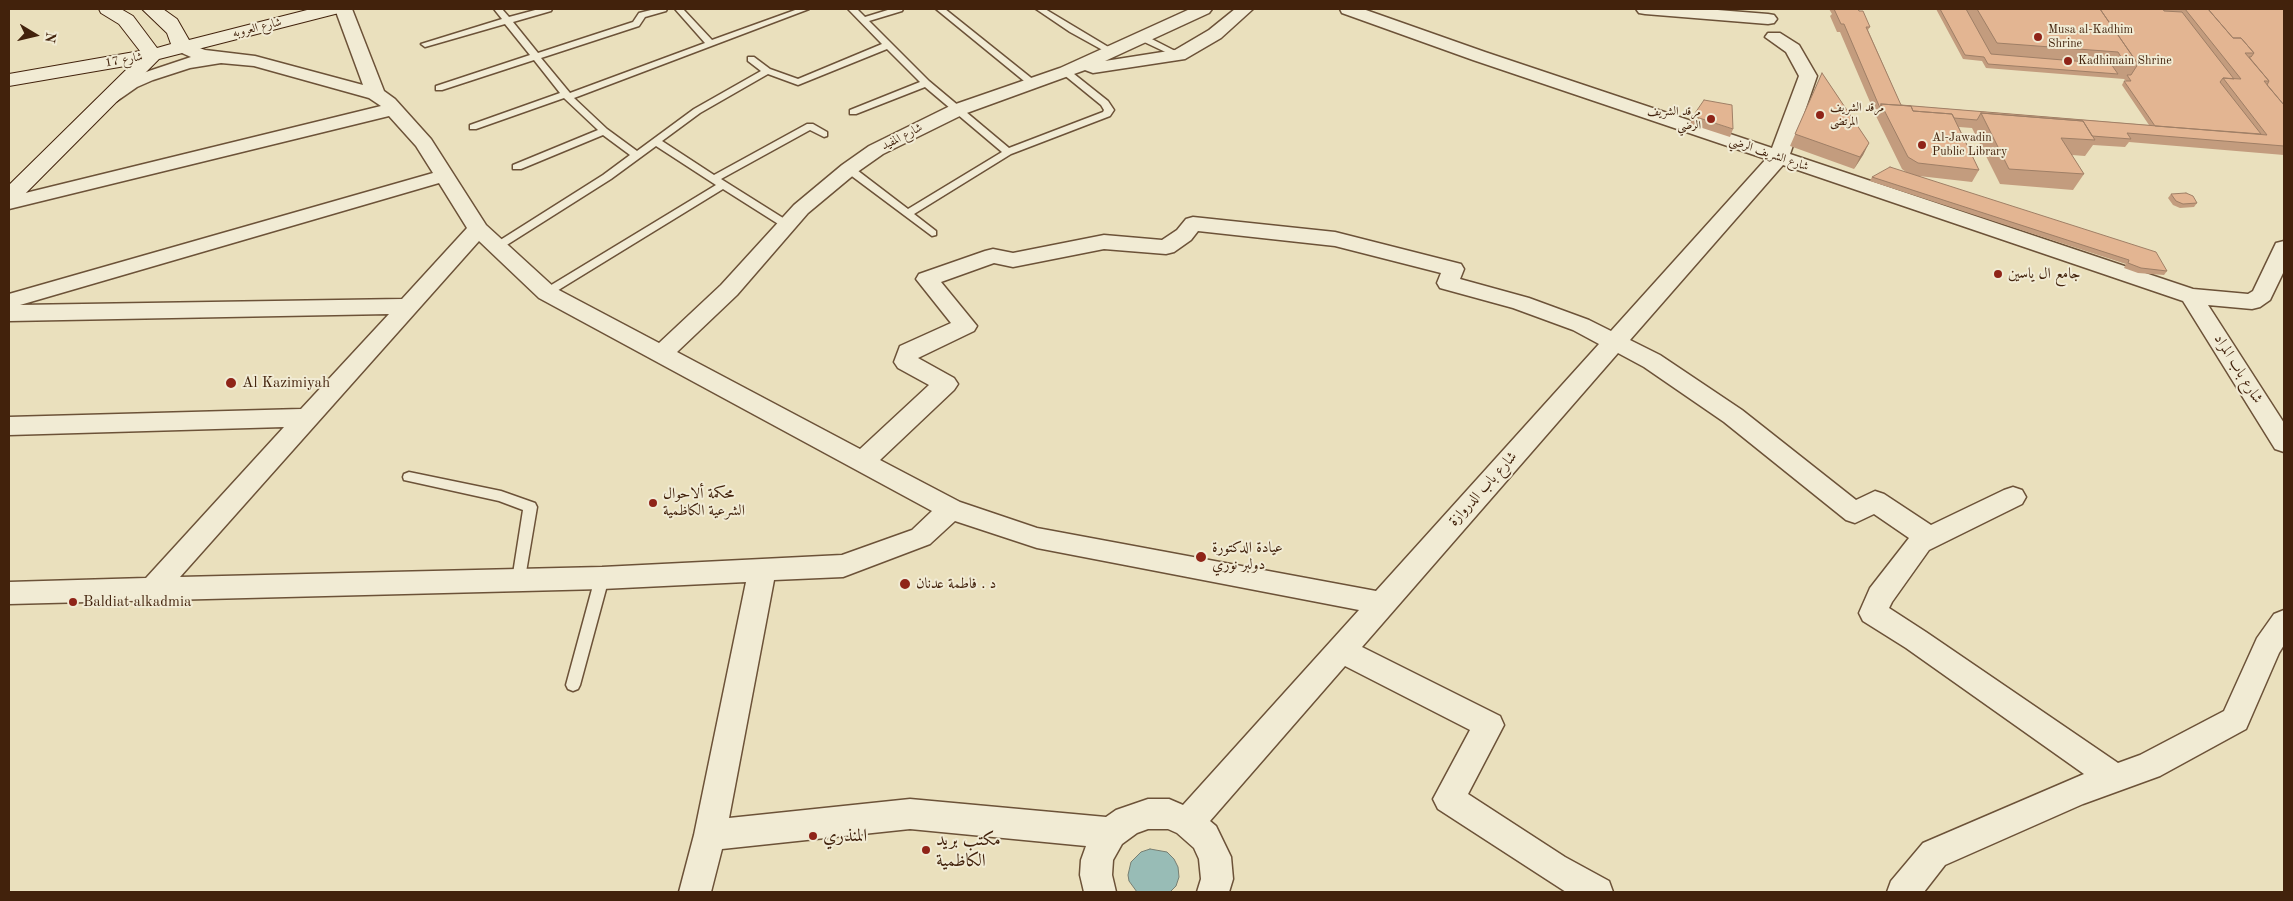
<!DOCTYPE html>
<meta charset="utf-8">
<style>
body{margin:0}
#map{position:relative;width:2293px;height:901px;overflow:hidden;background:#eae0bd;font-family:"Old Standard TT",serif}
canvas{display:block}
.frame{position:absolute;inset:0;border:10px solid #42220c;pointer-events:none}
.north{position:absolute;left:10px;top:10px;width:50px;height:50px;-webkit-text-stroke:4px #f1ebd4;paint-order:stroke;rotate:99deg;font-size:14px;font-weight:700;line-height:20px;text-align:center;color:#42220c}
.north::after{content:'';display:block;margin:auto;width:18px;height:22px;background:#42220c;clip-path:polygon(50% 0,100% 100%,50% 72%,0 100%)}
</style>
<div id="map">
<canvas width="2293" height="901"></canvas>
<div class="frame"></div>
<div class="north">N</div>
</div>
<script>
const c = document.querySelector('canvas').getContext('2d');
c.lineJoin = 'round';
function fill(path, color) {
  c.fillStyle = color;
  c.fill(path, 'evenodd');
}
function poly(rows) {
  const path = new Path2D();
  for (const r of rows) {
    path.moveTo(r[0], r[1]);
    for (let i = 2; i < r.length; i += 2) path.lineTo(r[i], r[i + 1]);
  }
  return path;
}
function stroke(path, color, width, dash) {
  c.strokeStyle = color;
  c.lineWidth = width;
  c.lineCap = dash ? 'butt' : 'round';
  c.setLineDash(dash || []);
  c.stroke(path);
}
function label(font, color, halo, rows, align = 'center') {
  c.font = font + ' "Old Standard TT",Amiri,serif';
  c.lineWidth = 4;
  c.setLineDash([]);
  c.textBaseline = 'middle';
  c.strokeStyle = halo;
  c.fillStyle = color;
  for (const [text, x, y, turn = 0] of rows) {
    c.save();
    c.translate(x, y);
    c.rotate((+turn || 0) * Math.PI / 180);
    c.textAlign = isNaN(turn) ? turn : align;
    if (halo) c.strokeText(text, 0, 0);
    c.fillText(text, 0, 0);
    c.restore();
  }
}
const water = poly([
 [1150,849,1167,852,1174,859,1178,867,1179,877,1176,886,1170,892,1137,892,1129,881,1128,875,1131,862,1141,852,1150,849]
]);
fill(water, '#98bcb6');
stroke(water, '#767e72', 1);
const lane = poly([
 [494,9,502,9,509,17,539,9,552,9,551,11,513,22,538,53,633,22,639,13,655,9,667,9,666,11,645,17,639,26,541,58,570,93,705,43,675,9,683,9,712,40,798,9,809,9,574,98,607,129,637,151,694,109,761,71,748,61,748,57,754,57,770,69,798,79,882,44,848,9,857,9,865,17,891,9,903,9,902,11,869,21,929,81,1009,148,1103,112,1104,110,1101,105,1063,74,1063,70,1069,70,1108,101,1114,110,1110,116,1011,154,914,214,936,231,936,235,932,236,845,171,845,167,853,167,908,209,1002,152,925,87,856,114,850,114,850,110,920,82,887,49,798,85,768,74,700,113,662,141,714,175,807,124,813,124,827,132,827,136,824,137,810,130,721,179,791,223,791,227,783,227,723,189,547,297,541,293,543,290,716,185,656,146,611,179,502,248,494,248,494,244,603,175,630,155,603,135,521,169,513,169,513,165,598,130,564,98,476,129,470,129,470,125,560,93,534,60,442,90,436,90,436,86,530,55,505,24,425,47,421,44,502,19,494,9],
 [936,9,945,9,1035,81,1035,85,1029,85,936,9],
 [1036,9,1045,9,1115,51,1108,53,1070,32,1036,9],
 [1138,35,1144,35,1183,55,1176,57,1138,39,1138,35],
 [409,472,501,491,535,503,537,507,524,584,519,586,514,584,512,580,523,510,499,501,404,480,403,477,404,474,409,472],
 [602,572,607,574,609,578,580,685,578,689,573,691,568,689,566,685,595,578,597,574,602,572]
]);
const street = poly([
 [335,9,352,9,384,91,395,99,431,139,486,225,555,288,659,343,721,285,794,205,842,165,869,146,950,106,1060,68,1190,9,1212,9,1209,13,1105,61,1175,50,1209,30,1235,9,1253,9,1221,38,1185,59,1093,73,1085,70,964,114,883,154,856,173,808,213,737,295,677,352,860,449,929,385,898,368,894,362,900,346,951,323,916,279,919,274,985,251,993,249,1013,253,1104,235,1162,240,1177,230,1186,219,1193,217,1335,232,1461,264,1464,269,1460,279,1529,298,1589,320,1611,331,1766,159,1473,60,1342,13,1340,9,1363,9,1485,52,1772,148,1799,76,1786,52,1765,37,1768,33,1780,33,1799,45,1817,76,1790,154,2193,289,2248,294,2253,291,2276,243,2284,241,2284,271,2270,300,2260,307,2252,309,2208,305,2284,423,2284,452,2275,449,2183,301,1783,165,1630,340,1660,355,1742,410,1856,500,1875,491,1884,494,1931,525,2004,490,2013,487,2022,490,2026,497,2022,504,1929,550,1892,602,1889,608,1926,632,2118,763,2140,755,2224,711,2257,638,2274,614,2284,610,2284,645,2279,653,2246,729,2160,776,2083,804,1945,865,1924,892,1887,892,1891,881,1923,843,2084,774,1906,648,1863,621,1859,613,1870,588,1909,538,1874,514,1855,523,1846,520,1724,422,1644,367,1618,353,1362,647,1500,716,1504,725,1468,794,1565,857,1609,881,1613,892,1566,892,1438,809,1433,799,1470,730,1345,666,1210,821,1216,826,1231,857,1233,879,1229,892,1197,892,1201,879,1199,859,1194,848,1177,833,1168,829,1148,829,1137,833,1122,844,1113,860,1112,875,1116,892,1084,892,1080,875,1081,860,1086,846,910,829,722,849,711,892,679,892,694,835,746,582,602,589,9,604,9,582,146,578,284,427,9,435,9,417,301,409,389,314,9,321,9,294,433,173,416,146,389,116,9,209,9,197,381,106,369,98,254,66,221,63,190,68,153,80,137,87,117,101,110,103,103,101,101,97,125,79,191,57,175,50,172,46,175,42,181,41,205,50,255,56,363,85,335,9],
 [439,183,467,228,402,299,20,305,439,183],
 [1198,231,1335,246,1441,273,1437,283,1440,288,1513,308,1573,330,1599,344,1376,591,1037,528,960,502,880,460,954,390,958,384,954,378,918,358,974,331,977,326,941,282,994,263,1013,267,1104,249,1166,254,1174,252,1191,240,1198,231],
 [479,241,539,298,932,511,912,530,842,555,602,567,180,577,479,241],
 [955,521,1037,548,1359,610,1183,805,1169,799,1148,799,1116,810,1106,817,910,799,729,818,774,580,843,577,930,544,955,521],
 [1636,9,1705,9,1768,14,1774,15,1777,19,1774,23,1768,24,1645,14,1639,13,1636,9]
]);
const secondary = poly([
 [99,9,121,9,133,16,157,48,171,44,167,33,142,9,163,9,177,19,189,40,311,9,341,9,339,13,159,59,17,202,9,204,9,185,131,65,9,86,9,74,140,51,119,24,101,13,99,9]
]);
stroke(lane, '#6c5238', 3);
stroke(street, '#6c5238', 3);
stroke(secondary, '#42220c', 2);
fill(lane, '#f1ebd4');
fill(street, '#f1ebd4');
fill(secondary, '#f1ebd4');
fill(poly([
 [1829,9,1858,9,1870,27,1868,30,1901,105,2149,125,2122,85,2124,81,2126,81,2124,79,1986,68,1982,61,1963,59,1936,9,2284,9,2284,155,2129,142,2125,147,2093,145,2085,156,2072,155,2084,174,2073,190,2000,184,1972,128,1959,127,1979,170,1972,182,1919,176,2167,271,2164,275,2138,273,2124,268,2126,264,1870,181,1872,177,1906,172,1902,169,1876,116,1840,32,1837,32,1830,16,1832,14],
 [1822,73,1869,143,1863,155,1854,169,1790,146],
 [1693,116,1733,129,1730,137,1690,124],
 [2171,194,2197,203,2194,207,2180,208,2173,205,2168,198]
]), '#c39c7e');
fill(poly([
 [1869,143,1863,155,1854,169,1860,157]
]), '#9f7f66');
const building = poly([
 [1834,9,1858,9,1859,11,1863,11,1870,27,1866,27,1901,105,2267,135,2223,78,2241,79,2185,9,2208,9,2233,38,2241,38,2254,53,2245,53,2269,81,2264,81,2284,105,2284,146,2127,133,2131,139,2092,136,2083,121,1981,113,1977,120,1954,118,1952,114,1913,111,1911,106,1881,104,1880,108,1844,24,1841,24,1834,9],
 [1940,9,1966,9,1991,54,2111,64,2118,74,1988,64,1984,57,1965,55,1940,9],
 [1977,9,2100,9,2138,64,2125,63,2118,52,1997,43,1977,9],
 [2100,9,2163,9,2164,11,2182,12,2234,79,2223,78,2220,82,2261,134,2155,126,2124,81,2131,81,2127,75,2131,75,2138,64,2100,9],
 [2208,9,2284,9,2284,105,2267,85,2269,81,2249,57,2251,57,2254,53,2241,38,2233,38,2208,9],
 [1822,73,1869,143,1860,157,1795,134,1822,73],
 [1704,100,1732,105,1733,129,1693,116,1704,100],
 [1881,104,1911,106,1913,111,1952,114,1979,170,1918,163,1908,157,1881,104],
 [1981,113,2083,121,2095,140,2061,138,2084,174,2009,169,1981,113],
 [1890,167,2156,252,2167,271,2141,268,2128,263,2129,260,1872,177,1890,167],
 [2186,193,2193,196,2197,203,2183,204,2176,201,2171,194,2186,193]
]);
fill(building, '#e3b592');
stroke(building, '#9f7f66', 1);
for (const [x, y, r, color] of [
 [2038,37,5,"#8f2418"],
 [2068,61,5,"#8f2418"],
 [1820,115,5,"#8f2418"],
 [1711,119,5,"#8f2418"],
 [1922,145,5,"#8f2418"],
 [1998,274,5,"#8f2418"],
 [231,383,6,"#8f2418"],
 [653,503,5,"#8f2418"],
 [1201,557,6,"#8f2418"],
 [905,584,6,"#8f2418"],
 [73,602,5,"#8f2418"],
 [813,836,5,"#8f2418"],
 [926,850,5,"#8f2418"]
]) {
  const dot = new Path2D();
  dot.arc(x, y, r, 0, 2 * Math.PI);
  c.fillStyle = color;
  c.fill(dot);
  stroke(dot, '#f1ebd4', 2);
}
label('12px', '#42220c', '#f1ebd4', [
 ["شارع العروبه",257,28,-14],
 ["شارع 17",124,60,-10],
 ["شارع المفيد",902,137,-27],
 ["شارع الشريف الرضي",1769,154,19]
]);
label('12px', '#42220c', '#f1ebd4', [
 ["Musa al-Kadhim",2048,30],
 ["Shrine",2048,44],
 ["Kadhimain Shrine",2078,61],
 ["مرقد الشريف",1830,108],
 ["المرتضى",1830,122],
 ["مرقد الشريف",1701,112,"right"],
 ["الرضي",1701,126,"right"],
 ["Al-Jawadin",1932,138],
 ["Public Library",1932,152]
], 'left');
label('15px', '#42220c', '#f1ebd4', [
 ["جامع ال ياسين",2008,274],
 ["Al Kazimiyah",242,383],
 ["محكمة ألاحوال",663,494],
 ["الشرعية الكاظمية",663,511],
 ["عيادة الدكتورة",1212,548],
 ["دولبر نوري",1212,565],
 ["د . فاطمة عدنان",916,584],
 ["Baldiat alkadmia",83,602]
], 'left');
label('15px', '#42220c', '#f1ebd4', [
 ["شارع باب المراد",2238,369,58],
 ["شارع باب الدروازة",1483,489,-48]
]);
label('18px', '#42220c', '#f1ebd4', [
 ["المنذري",823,836],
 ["مكتب بريد",936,840],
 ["الكاظمية",936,861]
], 'left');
</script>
